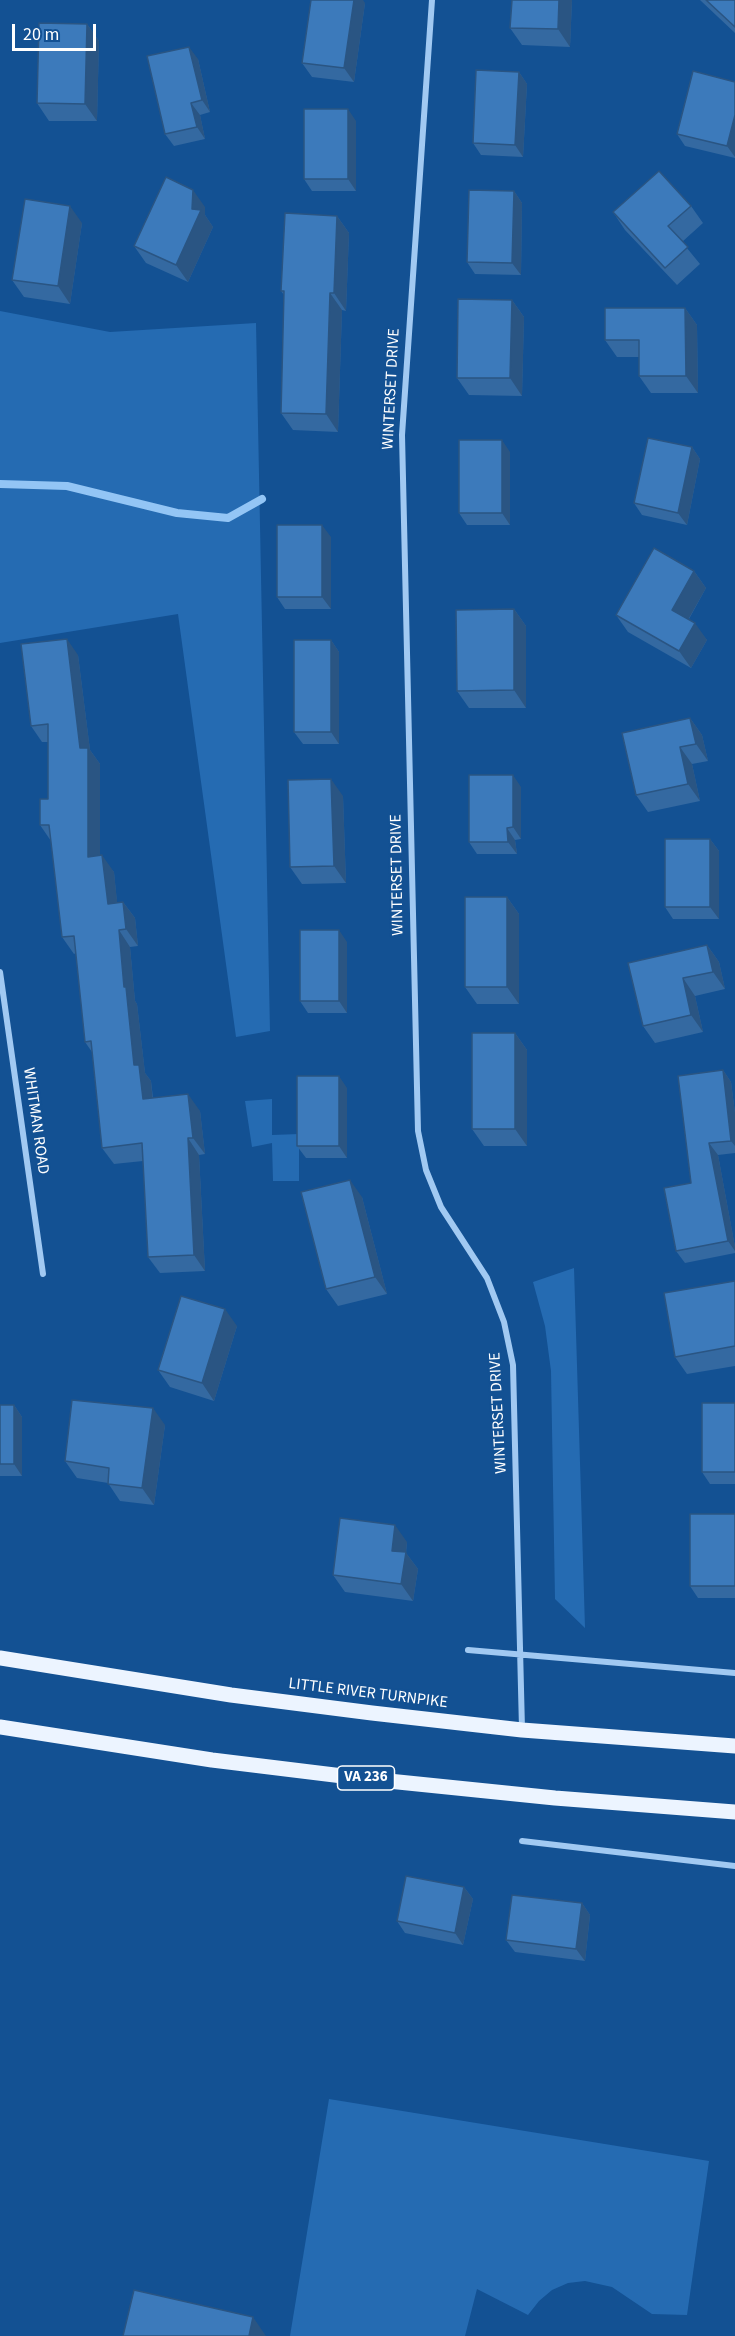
<!DOCTYPE html>
<style>
body{margin:0}
#map{position:relative;width:735px;height:2336px;overflow:hidden;background:#135193;font-family:"Source Sans 3",sans-serif}
canvas{display:block}
.scale{position:absolute;left:12px;top:24px;width:84px;height:27px;box-sizing:border-box;border:3px solid #fff;border-top:0;padding-left:8px;font-size:18px;line-height:21px;white-space:nowrap;color:#fff;-webkit-text-stroke:4px #135193;paint-order:stroke}
</style>
<div id="map">
<canvas width="735" height="2336"></canvas>
<div class="scale">20 m</div>
</div>
<script>
const c = document.querySelector('canvas').getContext('2d');
c.lineJoin = 'round';
function fill(path, color) {
  c.fillStyle = color;
  c.fill(path, 'evenodd');
}
function poly(rows) {
  const path = new Path2D();
  for (const r of rows) {
    path.moveTo(r[0], r[1]);
    for (let i = 2; i < r.length; i += 2) path.lineTo(r[i], r[i + 1]);
  }
  return path;
}
function stroke(path, color, width, dash) {
  c.strokeStyle = color;
  c.lineWidth = width;
  c.lineCap = dash ? 'butt' : 'round';
  c.setLineDash(dash || []);
  c.stroke(path);
}
function label(font, color, halo, rows, align = 'center') {
  c.font = font + ' "Source Sans 3",sans-serif';
  c.lineWidth = 4.5;
  c.setLineDash([]);
  c.textBaseline = 'middle';
  c.strokeStyle = halo;
  c.fillStyle = color;
  for (const [text, x, y, turn = 0] of rows) {
    c.save();
    c.translate(x, y);
    c.rotate((+turn || 0) * Math.PI / 180);
    c.textAlign = isNaN(turn) ? turn : align;
    if (halo) c.strokeText(text, 0, 0);
    c.fillText(text, 0, 0);
    c.restore();
  }
}
fill(poly([
 [0,311,110,332,256,323,270,1031,236,1037,178,614,0,643],
 [272,1099,272,1135,299,1134,299,1181,273,1181,272,1143,252,1147,245,1101],
 [574,1268,581,1495,585,1628,555,1599,551,1371,545,1326,533,1282],
 [329,2099,709,2161,687,2315,652,2314,612,2287,585,2281,568,2283,552,2290,539,2301,528,2315,477,2289,465,2336,290,2336]
]), '#256bb2');
stroke(poly([
 [0,484,67,486,177,513,228,518,262,499]
]), '#93c5f5', 8);
stroke(poly([
 [432,0,402,435,418,1131,426,1170,441,1207,487,1278,504,1322,513,1365,522,1729],
 [0,972,43,1274],
 [468,1650,735,1673],
 [522,1841,735,1866]
]), '#a1c9f2', 6);
stroke(poly([
 [0,1658,231,1695,372,1713,522,1730,735,1746],
 [0,1727,212,1760,359,1778,555,1798,735,1812]
]), '#ecf4ff', 15);
fill(poly([
 [512,0,572,0,570,47,522,45,510,28],
 [700,0,735,0,735,33],
 [365,3,354,82,312,77,302,63],
 [87,24,99,41,97,121,49,121,37,103],
 [198,59,210,112,200,115,205,139,174,146,165,134],
 [519,72,527,84,523,157,481,155,473,143],
 [735,82,735,158,685,146,677,134],
 [356,121,356,191,312,191,304,179],
 [514,191,522,203,521,275,475,274,467,262],
 [691,206,703,223,682,242,700,264,677,285,625,230,613,212],
 [205,207,205,215,213,227,188,282,146,263,134,246],
 [337,216,349,233,346,311,342,310,338,432,293,430,281,413,284,295,281,291],
 [82,223,70,304,24,297,12,280],
 [512,300,524,317,522,396,469,395,457,378],
 [685,308,697,325,698,393,651,393,639,376,639,357,617,357,605,340],
 [692,447,700,459,687,525,642,515,634,503],
 [510,452,510,525,467,525,459,513],
 [331,537,331,609,285,609,277,597],
 [694,571,706,588,689,619,707,640,691,668,628,632,616,615],
 [514,609,526,626,526,708,469,708,457,691],
 [331,640,339,652,339,744,303,744,294,732],
 [78,655,90,750,100,764,100,856,114,872,117,903,123,902,135,918,138,946,130,947,135,1001,137,1004,145,1073,151,1081,153,1098,200,1111,205,1154,199,1155,205,1271,160,1273,148,1257,143,1161,114,1164,102,1148,92,1052,85,1042,76,953,74,954,62,937,51,841,40,825,48,799,48,742,42,742,31,726],
 [690,718,702,735,708,761,692,764,700,801,648,812,636,795],
 [521,787,521,839,515,840,517,854,477,854,469,842],
 [343,796,346,883,302,884,290,867],
 [710,839,719,851,719,919,673,919,665,907],
 [507,897,519,914,519,1004,477,1004,465,987],
 [347,942,347,1013,308,1013,300,1001],
 [707,945,719,962,725,989,695,996,703,1032,655,1043,643,1026],
 [515,1033,527,1050,527,1146,484,1146,472,1129],
 [723,1070,731,1082,735,1113,735,1153,718,1155,735,1247,735,1253,685,1263,676,1251,691,1183],
 [347,1088,347,1158,306,1158,297,1146],
 [362,1197,387,1294,338,1306,326,1289],
 [735,1281,735,1366,687,1374,675,1357],
 [237,1326,214,1401,170,1387,158,1370],
 [735,1403,735,1484,710,1484,702,1472],
 [0,1405,14,1405,22,1417,22,1476,0,1476],
 [165,1425,154,1505,120,1501,108,1483,77,1478,65,1461],
 [735,1514,735,1598,698,1598,690,1586],
 [407,1542,406,1553,418,1569,413,1601,345,1592,333,1575],
 [464,1887,473,1899,463,1945,405,1933,397,1921],
 [582,1903,590,1915,585,1961,515,1952,506,1940]
]), '#3469a1');
fill(poly([
 [354,0,363,0,365,3,354,82,344,68],
 [559,0,572,0,570,47,558,29],
 [87,24,99,41,97,121,85,104],
 [189,47,198,59,210,112,202,100],
 [519,72,527,84,523,157,515,145],
 [191,103,200,115,205,139,197,127],
 [348,109,356,121,356,191,348,179],
 [735,115,735,157,727,146],
 [193,190,205,207,205,215,213,227,188,282,176,265,192,209],
 [514,191,522,203,521,275,512,263],
 [70,206,82,223,70,304,58,286],
 [337,216,349,233,346,311,334,293],
 [330,293,342,310,338,432,326,414],
 [512,300,524,317,522,396,510,378],
 [685,308,697,325,698,393,686,376],
 [502,440,510,452,510,525,502,513],
 [692,447,700,459,687,525,678,513],
 [322,525,331,537,331,609,322,597],
 [694,571,706,588,684,627,672,610],
 [514,609,526,626,526,708,514,690],
 [695,623,707,640,691,668,679,651],
 [67,639,78,655,90,750,100,764,100,873,88,857,80,748],
 [331,640,339,652,339,744,331,732],
 [690,718,702,735,708,761,696,744],
 [680,747,692,764,700,801,688,784],
 [513,775,521,787,521,839,513,827],
 [331,779,343,796,346,883,334,866],
 [507,828,515,840,517,854,508,842],
 [710,839,719,851,719,919,710,907],
 [102,855,114,872,119,920,108,904],
 [507,897,519,914,519,1004,507,987],
 [123,902,135,918,138,946,126,929],
 [119,930,130,947,135,1001,137,1004,145,1073,151,1081,154,1115,143,1099,134,1065,124,987],
 [339,930,347,942,347,1013,339,1001],
 [707,945,719,962,725,989,713,972],
 [683,978,695,996,703,1032,691,1015],
 [515,1033,527,1050,527,1146,515,1129],
 [723,1070,731,1082,735,1113,735,1146,731,1141],
 [339,1076,347,1088,347,1158,339,1146],
 [188,1094,200,1111,205,1154,193,1138],
 [188,1138,199,1155,205,1271,194,1255],
 [709,1143,718,1155,735,1247,735,1251,728,1241],
 [350,1180,362,1197,387,1294,375,1277],
 [225,1309,237,1326,214,1401,202,1383],
 [14,1405,22,1417,22,1476,14,1464],
 [153,1408,165,1425,154,1505,142,1488],
 [395,1525,407,1542,406,1553,418,1569,413,1601,401,1584,392,1551],
 [464,1887,473,1899,463,1945,455,1933],
 [582,1903,590,1915,585,1961,576,1949],
 [253,2317,266,2336,249,2336]
]), '#2a5583');
const building = poly([
 [311,0,354,0,344,68,302,63,311,0],
 [512,0,559,0,558,29,510,28,512,0],
 [706,0,735,0,735,27,706,0],
 [39,23,87,24,85,104,37,103,39,23],
 [189,47,202,100,191,103,197,127,165,134,147,56,189,47],
 [476,70,519,72,515,145,473,143,476,70],
 [693,71,735,82,735,115,727,146,677,134,693,71],
 [304,109,348,109,348,179,304,179,304,109],
 [659,171,691,206,668,226,688,247,665,268,613,212,659,171],
 [166,177,193,190,192,209,201,210,176,265,134,246,166,177],
 [469,190,514,191,512,263,467,262,469,190],
 [25,199,70,206,58,286,12,280,25,199],
 [285,213,337,216,334,293,330,293,326,414,281,413,284,291,281,291,285,213],
 [458,299,512,300,510,378,457,378,458,299],
 [605,308,685,308,686,376,639,376,639,340,605,340,605,308],
 [648,438,692,447,678,513,634,503,648,438],
 [459,440,502,440,502,513,459,513,459,440],
 [277,525,322,525,322,597,277,597,277,525],
 [654,548,694,571,672,610,695,623,679,651,616,615,654,548],
 [514,609,514,690,457,691,456,610,514,609],
 [67,639,80,748,88,748,88,857,102,855,108,904,123,902,126,929,119,930,124,987,126,987,134,1065,139,1065,143,1099,188,1094,193,1138,188,1138,194,1255,148,1257,142,1143,102,1148,91,1041,85,1042,74,936,62,937,49,825,40,825,40,799,48,799,48,724,31,726,21,644,67,639],
 [294,640,331,640,331,732,294,732,294,640],
 [690,718,696,744,680,747,688,784,636,795,622,733,690,718],
 [469,775,513,775,513,827,507,828,508,842,469,842,469,775],
 [331,779,334,866,290,867,288,780,331,779],
 [665,839,710,839,710,907,665,907,665,839],
 [465,897,507,897,507,987,465,987,465,897],
 [300,930,339,930,339,1001,300,1001,300,930],
 [707,945,713,972,683,978,691,1015,643,1026,628,963,707,945],
 [472,1033,515,1033,515,1129,472,1129,472,1033],
 [723,1070,731,1141,709,1143,728,1241,676,1251,664,1188,691,1183,678,1076,723,1070],
 [297,1076,339,1076,339,1146,297,1146,297,1076],
 [350,1180,375,1277,326,1289,301,1192,350,1180],
 [735,1281,735,1346,675,1357,664,1293,735,1281],
 [181,1296,225,1309,202,1383,158,1370,181,1296],
 [72,1400,153,1408,142,1488,108,1484,109,1468,65,1461,72,1400],
 [702,1403,735,1403,735,1472,702,1472,702,1403],
 [0,1405,14,1405,14,1464,0,1464,0,1405],
 [690,1514,735,1514,735,1586,690,1586,690,1514],
 [340,1518,395,1525,392,1551,406,1552,401,1584,333,1575,340,1518],
 [406,1876,464,1887,455,1933,397,1921,406,1876],
 [512,1895,582,1903,576,1949,506,1940,512,1895],
 [134,2290,253,2317,249,2336,123,2336,134,2290]
]);
fill(building, '#3c7abb');
stroke(building, '#2a5583', 1.5);
for (const [x, y, w] of [
 [366,1778,57]
]) {
  const box = new Path2D();
  box.roundRect(x - w / 2, y - 12, w, 24, 4.5);
  c.fillStyle = '#135193';
  c.fill(box);
  stroke(box, '#fff', 1.5);
}
label('bold 15px', '#fff', null, [
 ["VA 236",366,1778]
]);
label('16px', '#fff', '#135193', [
 ["WINTERSET DRIVE",392,389,-87],
 ["WINTERSET DRIVE",398,875,-91],
 ["WHITMAN ROAD",35,1121,82],
 ["WINTERSET DRIVE",499,1413,-93],
 ["LITTLE RIVER TURNPIKE",368,1694,7]
]);
</script>
